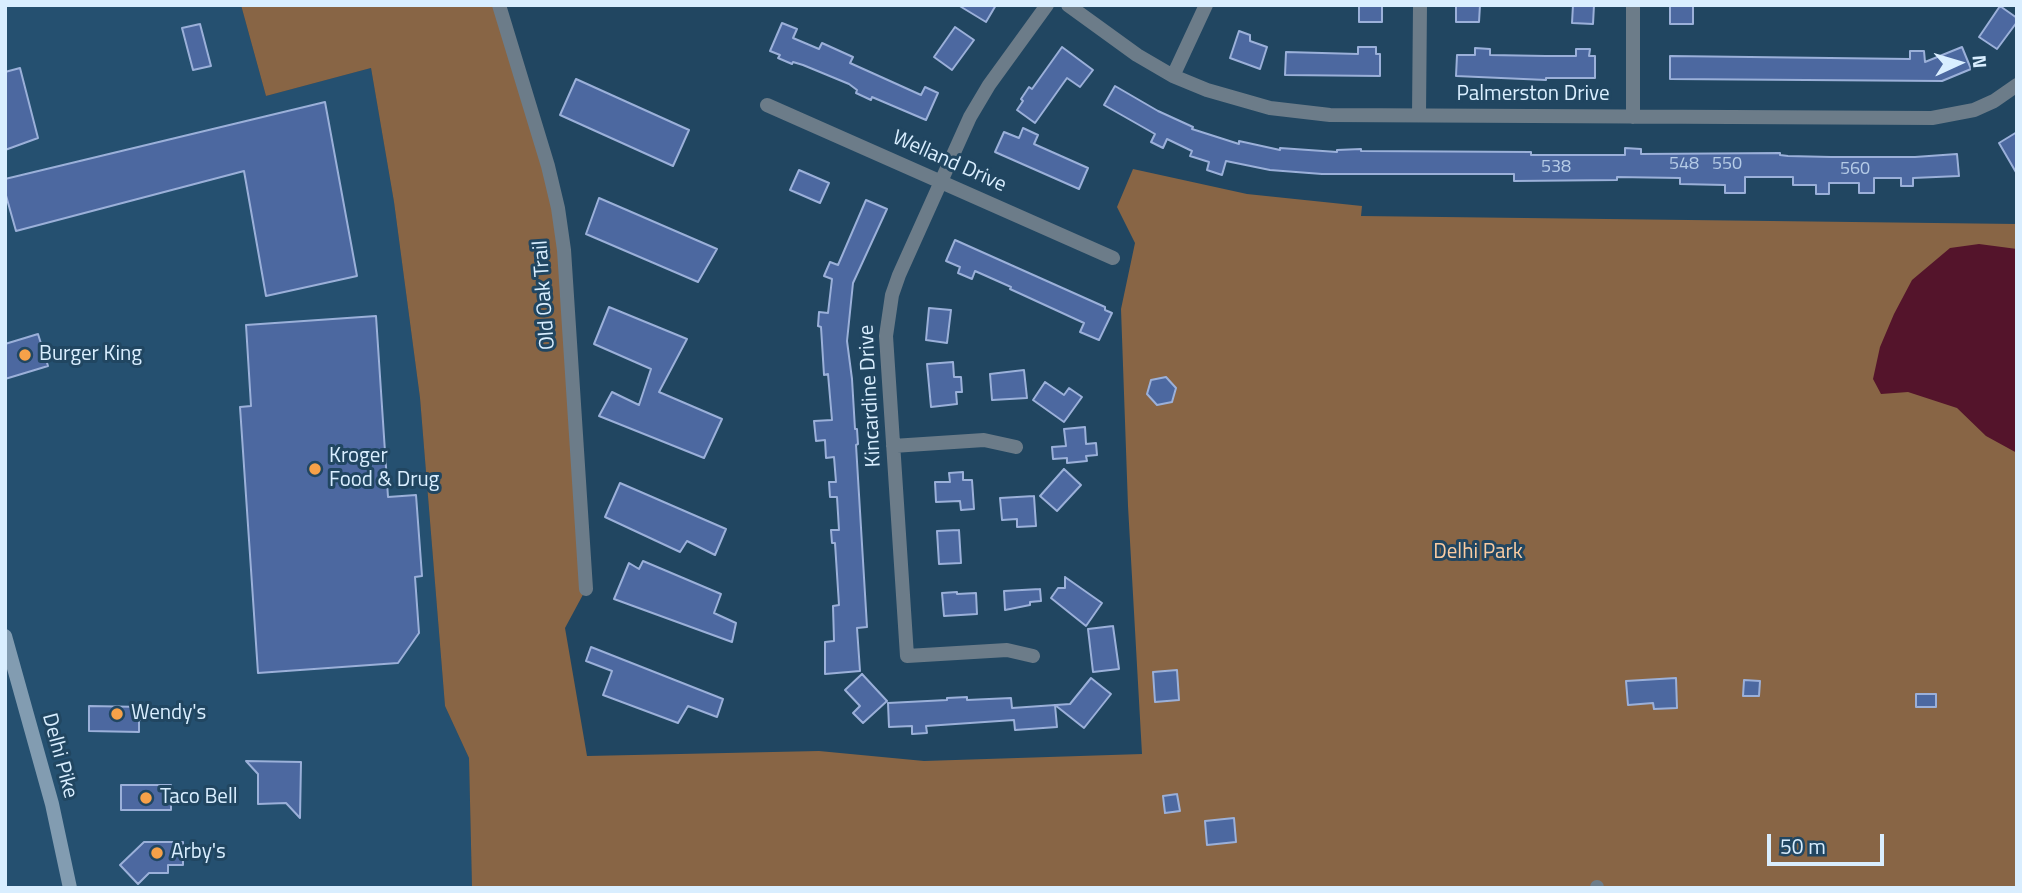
<!DOCTYPE html>
<style>
body{margin:0}
#map{position:relative;width:2022px;height:893px;overflow:hidden;background:#214661;font-family:"Titillium Web",sans-serif}
canvas{display:block}
.frame{position:absolute;inset:0;border:7px solid #d9eeff;pointer-events:none}
.north{position:absolute;left:1924px;top:28px;width:70px;height:70px;-webkit-text-stroke:5px #214661;paint-order:stroke;rotate:86deg;font-size:19px;font-weight:700;line-height:28px;text-align:center;color:#d9eeff}
.north::after{content:'';display:block;margin:auto;width:24px;height:32px;background:#d9eeff;clip-path:polygon(50% 0,100% 100%,50% 72%,0 100%)}
.scale{position:absolute;left:1767px;top:834px;width:117px;height:32px;box-sizing:border-box;border:4px solid #d9eeff;border-top:0;padding-left:9px;font-size:21px;line-height:24px;white-space:nowrap;color:#d9eeff;-webkit-text-stroke:5px #214661;paint-order:stroke}
</style>
<div id="map">
<canvas width="2022" height="893"></canvas>
<div class="frame"></div>
<div class="north">N</div>
<div class="scale">50 m</div>
</div>
<script>
const c = document.querySelector('canvas').getContext('2d');
c.lineJoin = 'round';
function fill(path, color) {
  c.fillStyle = color;
  c.fill(path, 'evenodd');
}
function poly(rows) {
  const path = new Path2D();
  for (const r of rows) {
    path.moveTo(r[0], r[1]);
    for (let i = 2; i < r.length; i += 2) path.lineTo(r[i], r[i + 1]);
  }
  return path;
}
function stroke(path, color, width, dash) {
  c.strokeStyle = color;
  c.lineWidth = width;
  c.lineCap = dash ? 'butt' : 'round';
  c.setLineDash(dash || []);
  c.stroke(path);
}
function label(font, color, halo, rows, align = 'center') {
  c.font = font + ' "Titillium Web",sans-serif';
  c.lineWidth = 6;
  c.setLineDash([]);
  c.textBaseline = 'middle';
  c.strokeStyle = halo;
  c.fillStyle = color;
  for (const [text, x, y, turn = 0] of rows) {
    c.save();
    c.translate(x, y);
    c.rotate((+turn || 0) * Math.PI / 180);
    c.textAlign = isNaN(turn) ? turn : align;
    if (halo) c.strokeText(text, 0, 0);
    c.fillText(text, 0, 0);
    c.restore();
  }
}
fill(poly([
 [5,5,241,5,266,96,371,68,394,202,420,398,445,706,469,758,472,888,5,888]
]), '#255070');
fill(poly([
 [241,5,499,5,558,208,586,589,565,628,587,756,819,751,924,761,1142,754,1128,506,1121,309,1135,243,1117,207,1133,169,1247,194,1362,206,1361,216,2017,224,2017,888,472,888,469,758,445,706,420,398,394,202,371,68,266,96]
]), '#886545');
fill(poly([
 [1979,244,2017,249,2017,453,1986,436,1957,408,1908,392,1881,394,1873,379,1880,347,1894,314,1912,280,1950,248]
]), '#54142b');
const building = poly([
 [958,5,996,5,986,22,958,5],
 [1359,5,1382,5,1382,22,1359,22,1359,5],
 [1456,5,1480,5,1479,22,1456,22,1456,5],
 [1573,5,1594,5,1593,24,1572,23,1573,5],
 [1670,5,1693,5,1693,24,1670,24,1670,5],
 [2000,6,2017,18,2017,22,1997,49,1979,37,2000,6],
 [782,23,797,29,793,38,819,49,822,43,853,57,850,63,890,81,921,95,925,87,938,93,926,120,872,97,871,100,856,93,857,90,849,84,803,65,793,62,792,64,778,58,780,55,770,51,782,23],
 [200,24,211,66,193,70,182,28,200,24],
 [955,27,974,40,952,70,934,57,955,27],
 [1239,31,1250,35,1250,41,1267,47,1260,69,1230,58,1239,31],
 [1062,47,1093,70,1080,87,1067,78,1035,123,1017,110,1023,101,1021,99,1029,87,1032,89,1062,47],
 [1358,47,1376,47,1376,54,1380,54,1380,76,1285,75,1286,52,1358,54,1358,47],
 [1962,47,1971,69,1942,81,1670,79,1670,56,1910,59,1910,51,1924,51,1925,62,1962,47],
 [1475,48,1490,49,1490,55,1546,56,1576,56,1576,49,1590,49,1589,56,1595,56,1595,78,1546,78,1546,80,1456,76,1457,55,1475,55,1475,48],
 [20,68,38,138,5,150,5,72,20,68],
 [576,79,689,130,673,166,560,115,576,79],
 [1115,86,1158,111,1193,127,1192,129,1239,144,1239,141,1280,150,1280,148,1337,152,1337,150,1361,149,1361,151,1531,152,1531,155,1625,155,1625,148,1641,149,1641,154,1780,153,1780,155,1788,156,1831,157,1915,157,1957,154,1959,176,1913,178,1913,186,1901,186,1901,178,1874,178,1874,193,1859,193,1859,183,1829,183,1829,194,1816,194,1816,185,1793,185,1793,177,1745,177,1745,193,1725,193,1725,185,1680,184,1680,178,1617,177,1617,180,1514,181,1514,174,1322,174,1270,170,1226,161,1222,175,1207,170,1209,162,1190,156,1192,151,1167,139,1163,148,1151,142,1155,134,1104,105,1115,86],
 [325,102,357,276,266,296,244,171,16,231,5,192,5,179,325,102],
 [1023,128,1038,135,1034,144,1088,168,1079,189,995,152,1004,132,1019,138,1023,128],
 [2017,132,2017,174,1999,143,2017,132],
 [799,170,829,183,820,203,790,190,799,170],
 [599,198,717,249,698,282,586,234,599,198],
 [866,200,887,209,853,283,847,341,852,379,855,429,857,429,858,444,856,445,867,627,857,628,860,671,825,674,825,642,834,641,833,606,839,605,835,543,832,543,831,530,839,530,837,497,830,497,829,482,836,482,834,457,826,458,825,440,816,441,814,421,832,420,828,374,824,375,821,327,818,326,819,312,828,313,832,279,824,276,830,262,838,265,866,200],
 [955,240,1105,307,1105,310,1112,313,1099,340,1080,332,1084,323,1010,289,1011,287,975,271,972,279,958,273,960,267,946,261,955,240],
 [609,307,687,339,659,392,722,419,704,458,599,416,612,392,639,405,651,369,594,344,609,307],
 [929,308,951,310,947,343,926,340,929,308],
 [376,316,388,497,416,495,422,576,415,577,419,633,398,663,258,673,240,407,251,406,246,325,376,316],
 [38,334,48,366,5,379,5,344,38,334],
 [953,362,954,377,961,377,962,392,956,392,957,404,931,407,927,364,953,362],
 [1024,370,1027,398,992,400,990,374,1024,370],
 [1166,377,1176,388,1172,402,1157,405,1147,394,1151,380,1166,377],
 [1045,382,1064,395,1069,388,1082,397,1064,422,1033,400,1045,382],
 [1085,427,1086,444,1096,443,1097,455,1086,456,1087,461,1067,463,1067,458,1053,459,1052,447,1066,446,1064,429,1085,427],
 [1064,469,1081,485,1057,511,1040,496,1064,469],
 [963,472,963,480,972,480,974,509,961,510,960,501,936,502,935,482,950,482,949,473,963,472],
 [620,483,726,529,715,555,687,541,680,552,605,517,620,483],
 [1034,496,1036,526,1017,527,1017,519,1002,520,1000,498,1034,496],
 [959,530,961,563,939,564,937,531,959,530],
 [643,561,721,594,714,613,736,623,732,642,614,599,629,563,639,569,643,561],
 [1065,577,1102,603,1086,626,1051,598,1058,588,1065,588,1065,577],
 [1040,589,1041,601,1030,602,1030,605,1005,610,1004,591,1040,589],
 [957,592,957,594,976,593,977,614,944,616,942,593,957,592],
 [1113,626,1119,669,1093,672,1088,629,1113,626],
 [591,647,723,699,717,717,688,706,678,723,603,695,612,671,586,661,591,647],
 [1177,670,1179,700,1155,702,1153,672,1177,670],
 [862,674,887,701,863,723,853,713,860,706,845,690,862,674],
 [1091,678,1111,694,1084,728,1055,705,1057,727,1015,730,1014,720,926,726,927,733,912,734,912,726,889,727,888,703,947,700,947,698,967,697,967,700,1011,698,1012,708,1070,704,1091,678],
 [1676,678,1677,708,1654,709,1653,703,1628,705,1626,681,1676,678],
 [1744,680,1760,681,1759,696,1743,696,1744,680],
 [1916,694,1936,694,1936,707,1916,707,1916,694],
 [89,706,145,707,145,720,139,720,139,732,89,731,89,706],
 [246,761,301,762,300,818,286,803,258,804,258,774,246,761],
 [121,785,171,785,171,810,121,810,121,785],
 [1177,794,1180,811,1165,813,1163,796,1177,794],
 [1234,818,1236,842,1207,845,1205,821,1234,818],
 [144,842,183,842,183,865,168,865,168,873,149,873,138,884,120,865,144,842]
]);
fill(building, '#4c68a0');
stroke(building, '#9bb0d9', 2);
stroke(poly([
 [499,5,548,166,558,208,564,250,586,589],
 [1068,5,1137,55,1173,76,1207,90,1270,108,1330,115,1932,118,1974,110,1994,101,2017,85],
 [1173,76,1206,5],
 [767,105,1113,258],
 [1419,115,1420,5],
 [1633,117,1633,5],
 [893,446,984,440,1016,447],
 [1033,656,1007,650,907,656,886,336,892,295,899,275,970,117,989,85,1047,5],
 [1597,887,1597,888]
]), '#6c7c89', 14);
stroke(poly([
 [5,636,52,804,70,888]
]), '#829cb1', 14);
for (const [x, y, r, color] of [
 [25,355,7,"#f7a149"],
 [315,469,7,"#f7a149"],
 [117,714,7,"#f7a149"],
 [146,798,7,"#f7a149"],
 [157,853,7,"#f7a149"]
]) {
  const dot = new Path2D();
  dot.arc(x, y, r, 0, 2 * Math.PI);
  c.fillStyle = color;
  c.fill(dot);
  stroke(dot, '#214661', 2.5);
}
label('18px', '#b6cce7', null, [
 ["548",1684,165],
 ["550",1727,165],
 ["538",1556,168],
 ["560",1855,170]
]);
label('21px', '#d9eeff', '#214661', [
 ["Palmerston Drive",1533,95],
 ["Welland Drive",949,162,24],
 ["Old Oak Trail",545,295,-94],
 ["Kincardine Drive",871,396,-93],
 ["Delhi Pike",59,756,75]
]);
label('21px', '#d9eeff', '#214661', [
 ["Burger King",39,355],
 ["Kroger",329,457],
 ["Food & Drug",329,481],
 ["Wendy's",131,714],
 ["Taco Bell",160,798],
 ["Arby's",171,853]
], 'left');
label('21px', '#facca2', '#214661', [
 ["Delhi Park",1478,553]
]);
</script>
